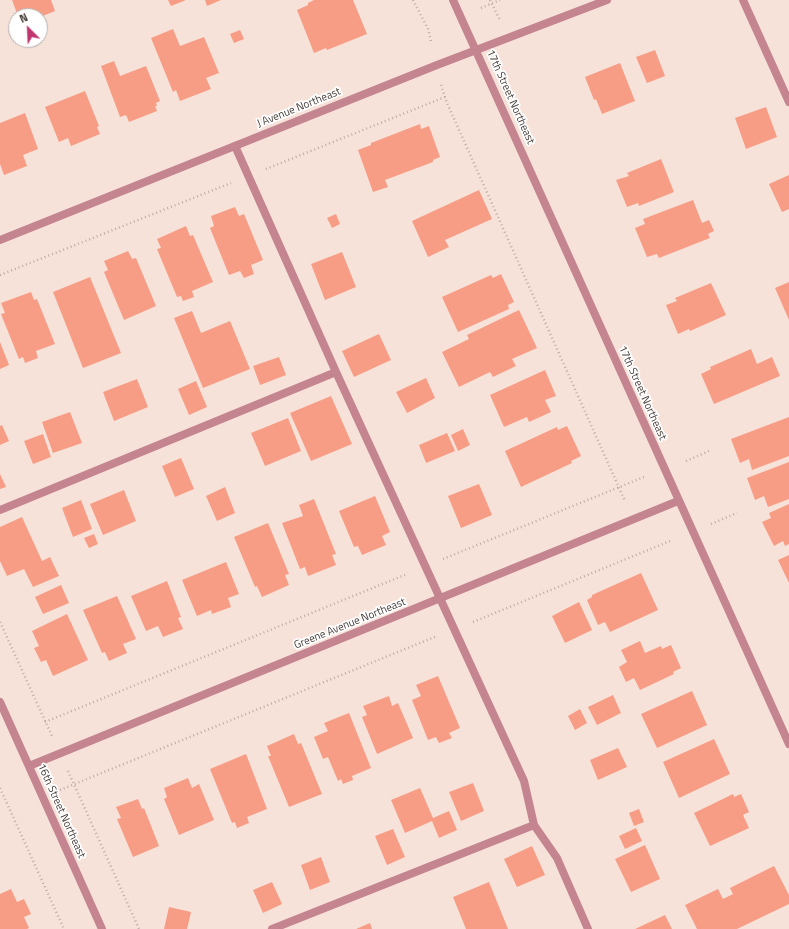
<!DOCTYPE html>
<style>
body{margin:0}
#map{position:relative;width:789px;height:929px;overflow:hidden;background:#f7e2d9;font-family:"Titillium Web",sans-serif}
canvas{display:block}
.north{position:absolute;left:8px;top:8px;width:40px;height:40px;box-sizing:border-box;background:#fff;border:1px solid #b4b1af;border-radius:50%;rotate:336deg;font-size:11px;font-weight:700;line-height:16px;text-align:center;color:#433b37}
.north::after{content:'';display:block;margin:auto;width:14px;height:18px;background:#bf356e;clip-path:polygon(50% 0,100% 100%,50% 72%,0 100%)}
</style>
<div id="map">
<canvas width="789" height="929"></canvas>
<div class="north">N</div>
</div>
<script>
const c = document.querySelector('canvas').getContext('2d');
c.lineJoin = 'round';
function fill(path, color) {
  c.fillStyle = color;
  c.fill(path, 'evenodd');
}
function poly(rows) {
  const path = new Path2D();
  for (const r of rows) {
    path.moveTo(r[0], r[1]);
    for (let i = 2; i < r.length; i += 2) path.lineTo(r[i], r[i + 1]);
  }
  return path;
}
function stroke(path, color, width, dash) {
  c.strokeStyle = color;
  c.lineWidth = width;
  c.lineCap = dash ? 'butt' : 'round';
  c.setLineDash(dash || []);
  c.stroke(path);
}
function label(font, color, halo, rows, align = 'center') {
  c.font = font + ' "Titillium Web",sans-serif';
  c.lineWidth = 3.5;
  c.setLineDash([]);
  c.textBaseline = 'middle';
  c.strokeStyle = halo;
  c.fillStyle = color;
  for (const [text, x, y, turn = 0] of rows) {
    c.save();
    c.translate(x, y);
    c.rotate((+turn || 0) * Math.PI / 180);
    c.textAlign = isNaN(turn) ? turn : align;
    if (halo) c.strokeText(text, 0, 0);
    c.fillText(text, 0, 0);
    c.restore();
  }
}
fill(poly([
 [12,0,51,0,55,11,40,17,18,16],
 [168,0,186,0,171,6],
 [205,0,221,0,207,6],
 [314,0,353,0,367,34,327,50,326,48,314,53,297,10,308,5,308,3],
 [173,29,180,46,204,37,219,73,206,78,211,89,180,101,176,90,173,92,151,38],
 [240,30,244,39,234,43,230,34],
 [655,50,665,76,647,83,636,57],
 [114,61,120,76,146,66,160,101,156,103,157,106,155,106,157,111,129,122,126,115,120,117,101,66],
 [620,63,635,101,602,114,596,99,594,100,585,77],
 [85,91,99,126,97,127,100,134,71,146,68,138,59,142,45,107],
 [766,107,777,137,746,149,735,118],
 [25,113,38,149,23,155,27,166,4,175,0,164,0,123],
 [420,124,421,129,429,126,440,157,433,160,433,162,385,180,388,187,373,192,358,150,371,145,371,143],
 [661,159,674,192,639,206,638,203,627,207,616,180,629,176,627,173],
 [789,175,789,209,782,212,769,184],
 [479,190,492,219,445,240,449,247,428,257,412,221],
 [693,200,702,223,709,220,714,231,708,234,710,238,659,258,657,254,647,257,635,228,645,224,643,219],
 [235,207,239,216,244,214,263,260,251,265,254,274,244,278,240,271,229,275,210,228,214,226,211,216],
 [336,214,340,224,332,228,327,218],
 [186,226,190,236,193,235,213,282,192,291,194,297,183,301,181,296,177,297,157,249,161,248,157,239],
 [128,251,132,259,136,258,156,306,124,320,104,272,108,270,104,261],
 [342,252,356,287,325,300,311,264],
 [501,274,514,302,508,305,509,309,458,332,442,297,491,275,493,278],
 [90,277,121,353,83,368,53,292],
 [789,282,789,320,775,288],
 [711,283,726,315,690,331,689,329,678,334,666,305,677,301,675,298],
 [31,292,34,300,37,299,55,344,36,351,38,358,25,363,23,357,19,359,1,314,5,313,1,303],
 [519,310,537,348,512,359,516,366,493,377,490,372,459,387,442,352,469,339,467,335],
 [192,311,201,333,230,321,250,369,203,388,174,318],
 [379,334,391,360,354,377,342,351],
 [0,342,9,365,0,369],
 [751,349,757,364,772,357,780,376,714,404,701,374,711,369,710,367],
 [279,357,286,375,260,385,253,366],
 [545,370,556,396,545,400,551,412,529,422,527,417,504,427,490,395],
 [426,378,435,398,407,413,396,392],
 [137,379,148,407,114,421,103,392],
 [196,381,207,407,189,415,178,389],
 [331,396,352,444,311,461,290,413],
 [70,412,82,443,53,453,42,422],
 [789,417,789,456,752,470,749,459,740,463,731,439],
 [288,418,301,451,265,466,251,433],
 [2,425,9,441,0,445,0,426],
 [567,426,581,456,571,461,572,463,521,487,505,451,557,427,558,430],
 [463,429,470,445,458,451,451,435],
 [447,433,455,451,426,463,419,445],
 [43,434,51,457,33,464,24,441],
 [181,458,194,489,175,497,162,466],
 [789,462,789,499,768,507,764,496,755,500,747,478],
 [0,474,6,487,0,489],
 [479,484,492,515,461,528,448,496],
 [225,487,235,513,217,521,206,496],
 [124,490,136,521,103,535,90,504],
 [375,496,390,532,382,536,386,545,362,555,358,546,354,547,339,511],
 [314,499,336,554,332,555,336,565,308,576,305,567,300,569,282,523,303,516,299,505],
 [81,500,92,529,73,537,62,508],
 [789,504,789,544,785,546,783,541,774,546,762,522,771,518,769,513],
 [22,517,42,561,50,557,59,576,33,587,24,569,7,576,0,561,0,527],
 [268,523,289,574,285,575,289,585,262,597,257,586,255,587,234,537],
 [94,534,98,544,89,548,84,538],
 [789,555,789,583,778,560],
 [226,562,239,594,228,598,231,607,212,614,211,610,197,616,182,580],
 [641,573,658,610,610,632,605,622,598,625,587,600,592,597,592,595],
 [167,581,181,617,178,618,183,629,163,637,158,626,146,631,131,596],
 [61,585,69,603,43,614,35,597],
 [117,596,136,639,123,644,127,653,109,661,105,652,102,653,83,610],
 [579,602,592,630,565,643,552,616],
 [67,614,88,660,53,676,46,660,41,662,34,648,39,646,32,631],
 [640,641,645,653,661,646,662,649,671,645,681,668,673,672,674,674,640,690,634,678,626,682,619,667,627,662,621,650],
 [438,676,460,728,449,733,452,738,439,743,436,737,428,740,412,700,421,696,416,685],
 [692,691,707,725,657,748,641,714],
 [613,695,621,713,597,725,588,707],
 [389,696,392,706,398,703,413,738,377,754,362,717,367,715,363,706],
 [580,709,587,723,575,730,568,716],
 [349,713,371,768,352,776,353,780,343,784,341,779,338,781,328,757,323,759,314,737,328,731,324,723],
 [294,734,298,744,301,743,322,794,289,807,268,756,271,756,267,746],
 [714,739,730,774,679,798,663,762],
 [618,748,627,767,598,780,590,760],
 [246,754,267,809,247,817,249,823,237,828,235,822,232,823,210,769],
 [188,778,192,788,199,784,214,820,179,835,164,799,167,797,164,788],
 [473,783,484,811,461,821,449,792],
 [420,788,433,818,449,811,457,830,439,838,432,821,405,833,391,800],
 [733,794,734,797,741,794,749,812,743,815,749,828,710,846,694,813],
 [138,799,142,809,144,808,159,846,133,857,117,819,121,818,116,807],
 [639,809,644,822,634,826,629,813],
 [636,828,642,841,625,849,619,836],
 [393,829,405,857,387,865,375,836],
 [645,845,660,879,631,892,615,859],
 [532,846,545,875,517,887,504,859],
 [321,857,330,882,310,890,301,865],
 [774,866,789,895,789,904,737,929,697,929,685,905,718,889,723,899,733,894,730,888],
 [272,882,282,904,263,913,253,890],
 [489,882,508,929,466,929,453,897],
 [11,889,17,902,24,899,31,914,24,917,29,928,27,929,0,929,0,894],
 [169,907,191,912,187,929,164,929],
 [665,915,672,929,635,929],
 [370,923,372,929,356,929]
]), '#f89d85');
stroke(poly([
 [413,0,428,29,431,41],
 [490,0,500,20],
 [481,8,500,0],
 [441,85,447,103,625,501],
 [266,169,445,97],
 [0,275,231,183],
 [686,461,709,451],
 [711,524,737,513],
 [443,559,644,477],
 [0,622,52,736],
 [473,622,670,541],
 [45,722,407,574],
 [68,771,139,929],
 [0,788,64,929],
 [60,790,437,636]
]), '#bdaca5', 2.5, [1, 3]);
stroke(poly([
 [743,0,789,102],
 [235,146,336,372,524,781,534,825,557,858,588,929],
 [0,510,336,372],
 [272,929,534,825]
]), '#c48590', 8);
stroke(poly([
 [453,0,789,744],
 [0,240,437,65,607,0],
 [0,702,102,929],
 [29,766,678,501]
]), '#c48590', 8);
label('11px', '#433b37', '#fff', [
 ["17th Street Northeast",510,97,66],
 ["J Avenue Northeast",299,108,-22],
 ["17th Street Northeast",642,393,66],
 ["Greene Avenue Northeast",350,624,-22],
 ["16th Street Northeast",61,811,66]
]);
</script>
